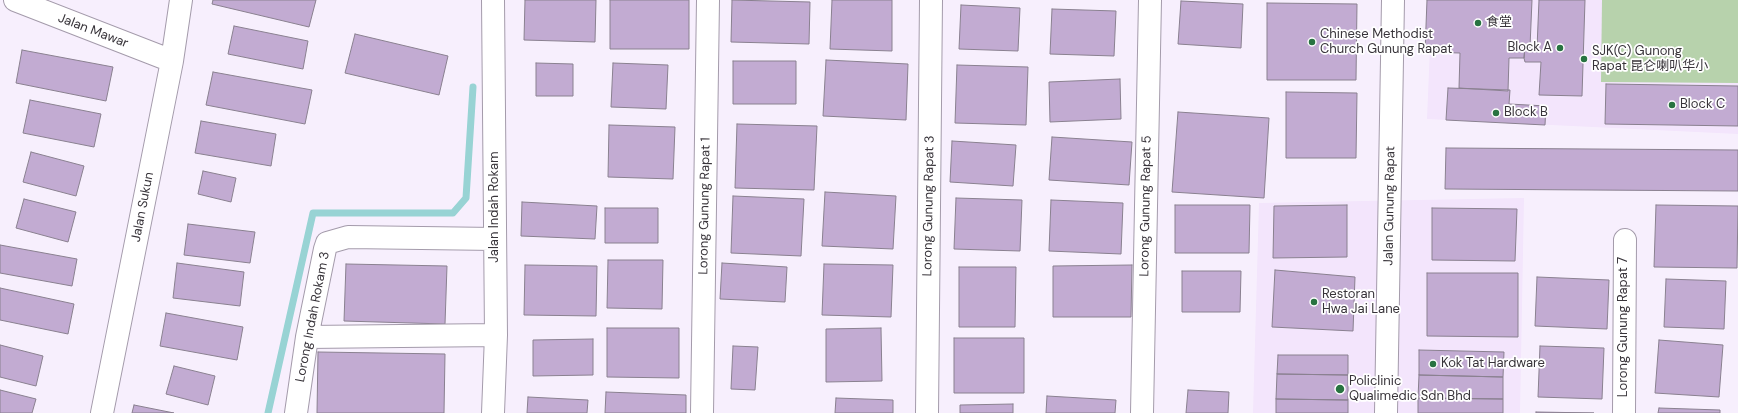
<!DOCTYPE html>
<meta charset="utf-8">
<style>
body{margin:0}
canvas{display:block;background:#f7effd}
</style>
<canvas width="1738" height="413"></canvas>
<script>
const c = document.querySelector('canvas').getContext('2d');
c.lineJoin = 'round';
function fill(path, color) {
  c.fillStyle = color;
  c.fill(path, 'evenodd');
}
function poly(rows) {
  const path = new Path2D();
  for (const r of rows) {
    path.moveTo(r[0], r[1]);
    for (let i = 2; i < r.length; i += 2) path.lineTo(r[i], r[i + 1]);
  }
  return path;
}
function stroke(path, color, width, dash) {
  c.strokeStyle = color;
  c.lineWidth = width;
  c.lineCap = dash ? 'butt' : 'round';
  c.setLineDash(dash || []);
  c.stroke(path);
}
function label(font, color, halo, rows, align = 'center') {
  c.font = font + ' "DM Sans","Noto Sans SC",sans-serif';
  c.lineWidth = 3.5;
  c.setLineDash([]);
  c.textBaseline = 'middle';
  c.strokeStyle = halo;
  c.fillStyle = color;
  for (const [text, x, y, turn = 0] of rows) {
    c.save();
    c.translate(x, y);
    c.rotate((+turn || 0) * Math.PI / 180);
    c.textAlign = isNaN(turn) ? turn : align;
    if (halo) c.strokeText(text, 0, 0);
    c.fillText(text, 0, 0);
    c.restore();
  }
}
fill(poly([
 [1432,0,1738,0,1738,134,1427,119],
 [1524,198,1520,413,1253,413,1259,203]
]), '#f3e5fc');
fill(poly([
 [1602,0,1738,0,1738,83,1601,82]
]), '#b7d2ac');
stroke(poly([
 [268,413,313,213,453,213,466,198,473,87]
]), '#98d3d4', 7);
const building = poly([
 [213,0,316,0,309,27,212,4,213,0],
 [525,0,596,0,595,42,524,40,525,0],
 [610,0,689,0,689,49,610,49,610,0],
 [732,0,810,2,809,44,731,42,732,0],
 [832,0,892,0,892,51,830,49,832,0],
 [1427,0,1532,0,1530,47,1525,47,1524,58,1509,58,1508,91,1459,88,1460,53,1425,52,1427,0],
 [1539,0,1585,0,1582,96,1539,95,1541,62,1525,62,1524,58,1525,47,1537,48,1539,0],
 [1181,1,1243,4,1241,48,1178,44,1181,1],
 [1267,3,1357,4,1356,80,1267,80,1267,3],
 [961,5,1020,8,1018,51,959,49,961,5],
 [1052,9,1116,11,1114,56,1050,54,1052,9],
 [234,26,308,41,303,69,228,54,234,26],
 [355,34,448,56,439,95,345,73,355,34],
 [22,50,113,67,106,101,16,83,22,50],
 [826,60,908,64,906,120,823,116,826,60],
 [733,61,796,61,796,104,733,104,733,61],
 [536,63,573,64,573,96,536,96,536,63],
 [613,63,668,65,666,109,611,107,613,63],
 [957,65,1028,67,1026,125,955,123,957,65],
 [213,72,312,90,305,124,206,105,213,72],
 [1120,79,1121,119,1050,122,1049,82,1120,79],
 [1606,84,1738,86,1738,126,1605,124,1606,84],
 [1448,88,1510,90,1509,104,1546,106,1545,125,1446,120,1448,88],
 [1286,92,1357,93,1356,158,1286,158,1286,92],
 [30,100,101,114,94,147,23,133,30,100],
 [1178,112,1269,118,1264,198,1172,192,1178,112],
 [201,121,276,134,271,166,195,153,201,121],
 [737,124,817,126,814,190,735,188,737,124],
 [609,125,675,127,673,179,608,177,609,125],
 [1052,137,1132,142,1129,185,1049,180,1052,137],
 [952,141,1016,145,1013,186,950,182,952,141],
 [1446,148,1738,150,1738,191,1445,189,1446,148],
 [31,152,84,166,76,196,23,182,31,152],
 [203,171,236,178,231,202,198,194,203,171],
 [825,192,896,196,893,249,822,246,825,192],
 [733,196,804,199,801,256,731,253,733,196],
 [956,198,1022,200,1020,251,954,249,956,198],
 [24,199,76,212,68,242,16,228,24,199],
 [1051,200,1123,203,1121,254,1049,251,1051,200],
 [522,202,597,206,595,239,521,236,522,202],
 [1175,205,1250,205,1249,253,1175,253,1175,205],
 [1347,205,1347,257,1273,258,1274,206,1347,205],
 [1656,205,1738,206,1737,268,1654,267,1656,205],
 [605,208,658,208,658,243,605,243,605,208],
 [1432,208,1517,209,1515,261,1432,260,1432,208],
 [188,224,255,232,250,263,184,255,188,224],
 [0,245,77,259,72,286,0,273,0,245],
 [608,260,663,260,662,309,607,308,608,260],
 [177,263,244,272,240,306,173,298,177,263],
 [722,263,787,267,785,302,720,299,722,263],
 [346,264,447,266,445,324,344,321,346,264],
 [824,264,893,265,891,317,822,315,824,264],
 [525,265,597,266,596,316,524,315,525,265],
 [1132,265,1131,317,1053,317,1053,266,1132,265],
 [959,267,1016,267,1015,327,959,327,959,267],
 [1275,270,1355,277,1353,331,1272,327,1275,270],
 [1182,271,1241,271,1240,312,1182,312,1182,271],
 [1427,273,1518,273,1518,337,1427,336,1427,273],
 [1537,277,1609,280,1607,329,1535,326,1537,277],
 [1666,279,1726,281,1724,329,1664,327,1666,279],
 [0,288,74,304,68,334,0,320,0,288],
 [166,313,243,327,237,360,160,346,166,313],
 [607,328,679,328,679,378,607,377,607,328],
 [881,328,882,381,826,382,826,329,881,328],
 [954,338,1024,338,1024,393,954,393,954,338],
 [593,339,593,375,533,376,533,340,593,339],
 [1659,340,1723,345,1719,397,1655,393,1659,340],
 [0,345,43,356,36,386,0,377,0,345],
 [733,346,758,347,755,390,731,389,733,346],
 [1540,346,1604,348,1602,399,1538,397,1540,346],
 [1419,350,1504,352,1503,377,1419,375,1419,350],
 [318,352,445,354,444,413,317,413,318,352],
 [1278,355,1348,355,1348,375,1277,374,1278,355],
 [174,366,215,376,208,405,166,394,174,366],
 [1277,374,1348,375,1348,400,1276,399,1277,374],
 [1419,375,1503,377,1503,399,1418,398,1419,375],
 [0,390,36,399,32,413,0,413,0,390],
 [1188,390,1229,392,1228,413,1186,413,1188,390],
 [606,392,686,395,686,413,605,413,606,392],
 [1047,396,1116,400,1115,413,1046,413,1047,396],
 [528,397,588,400,587,413,527,413,528,397],
 [836,398,893,400,893,413,835,413,836,398],
 [1418,398,1503,399,1503,413,1418,413,1418,398],
 [1276,399,1348,400,1348,413,1276,413,1276,399],
 [1013,404,1013,413,960,413,960,405,1013,404],
 [134,405,174,413,132,413,134,405],
 [1659,408,1720,410,1720,413,1658,413,1659,408],
 [1536,412,1594,413,1536,413,1536,412]
]);
fill(building, '#c2abd2');
stroke(building, '#8a8190', 1);
const minor = poly([
 [15,0,172,61],
 [307,337,496,335],
 [102,413,172,61,181,0],
 [296,413,307,337,325,249,327,243,348,237,495,239],
 [493,413,496,335,493,0],
 [702,413,708,0],
 [927,413,931,0],
 [1142,413,1150,0],
 [1386,413,1393,0],
 [1624,413,1625,240]
]);
stroke(minor, '#a49bab', 24);
stroke(minor, '#fff', 22);
for (const [x, y, r, color] of [
 [1478,23,4,"#287341"],
 [1312,42,4,"#287341"],
 [1560,48,4,"#287341"],
 [1584,59,4,"#287341"],
 [1672,105,4,"#287341"],
 [1496,113,4,"#287341"],
 [1314,302,4,"#287341"],
 [1433,364,4,"#287341"],
 [1340,389,5,"#287341"]
]) {
  const dot = new Path2D();
  dot.arc(x, y, r, 0, 2 * Math.PI);
  c.fillStyle = color;
  c.fill(dot);
  stroke(dot, '#fff', 1.5);
}
label('13px', '#38343a', '#fff', [
 ["食堂",1486,23],
 ["Chinese Methodist",1320,35],
 ["Church Gunung Rapat",1320,50],
 ["Block A",1552,48,"right"],
 ["SJK(C) Gunong",1592,52],
 ["Rapat 昆仑喇叭华小",1592,67],
 ["Block C",1680,105],
 ["Block B",1504,113],
 ["Restoran",1322,295],
 ["Hwa Jai Lane",1322,310],
 ["Kok Tat Hardware",1441,364],
 ["Policlinic",1349,382],
 ["Qualimedic Sdn Bhd",1349,397]
], 'left');
label('13px', '#38343a', '#fff', [
 ["Jalan Mawar",93,31,21],
 ["Lorong Gunung Rapat 1",705,206,-89],
 ["Lorong Gunung Rapat 3",929,206,-89],
 ["Lorong Gunung Rapat 5",1146,206,-89],
 ["Jalan Gunung Rapat",1390,206,-89],
 ["Jalan Sukun",143,207,-79],
 ["Jalan Indah Rokam",495,207,-90],
 ["Lorong Indah Rokam 3",313,317,-79],
 ["Lorong Gunung Rapat 7",1624,327,-90]
]);
</script>
